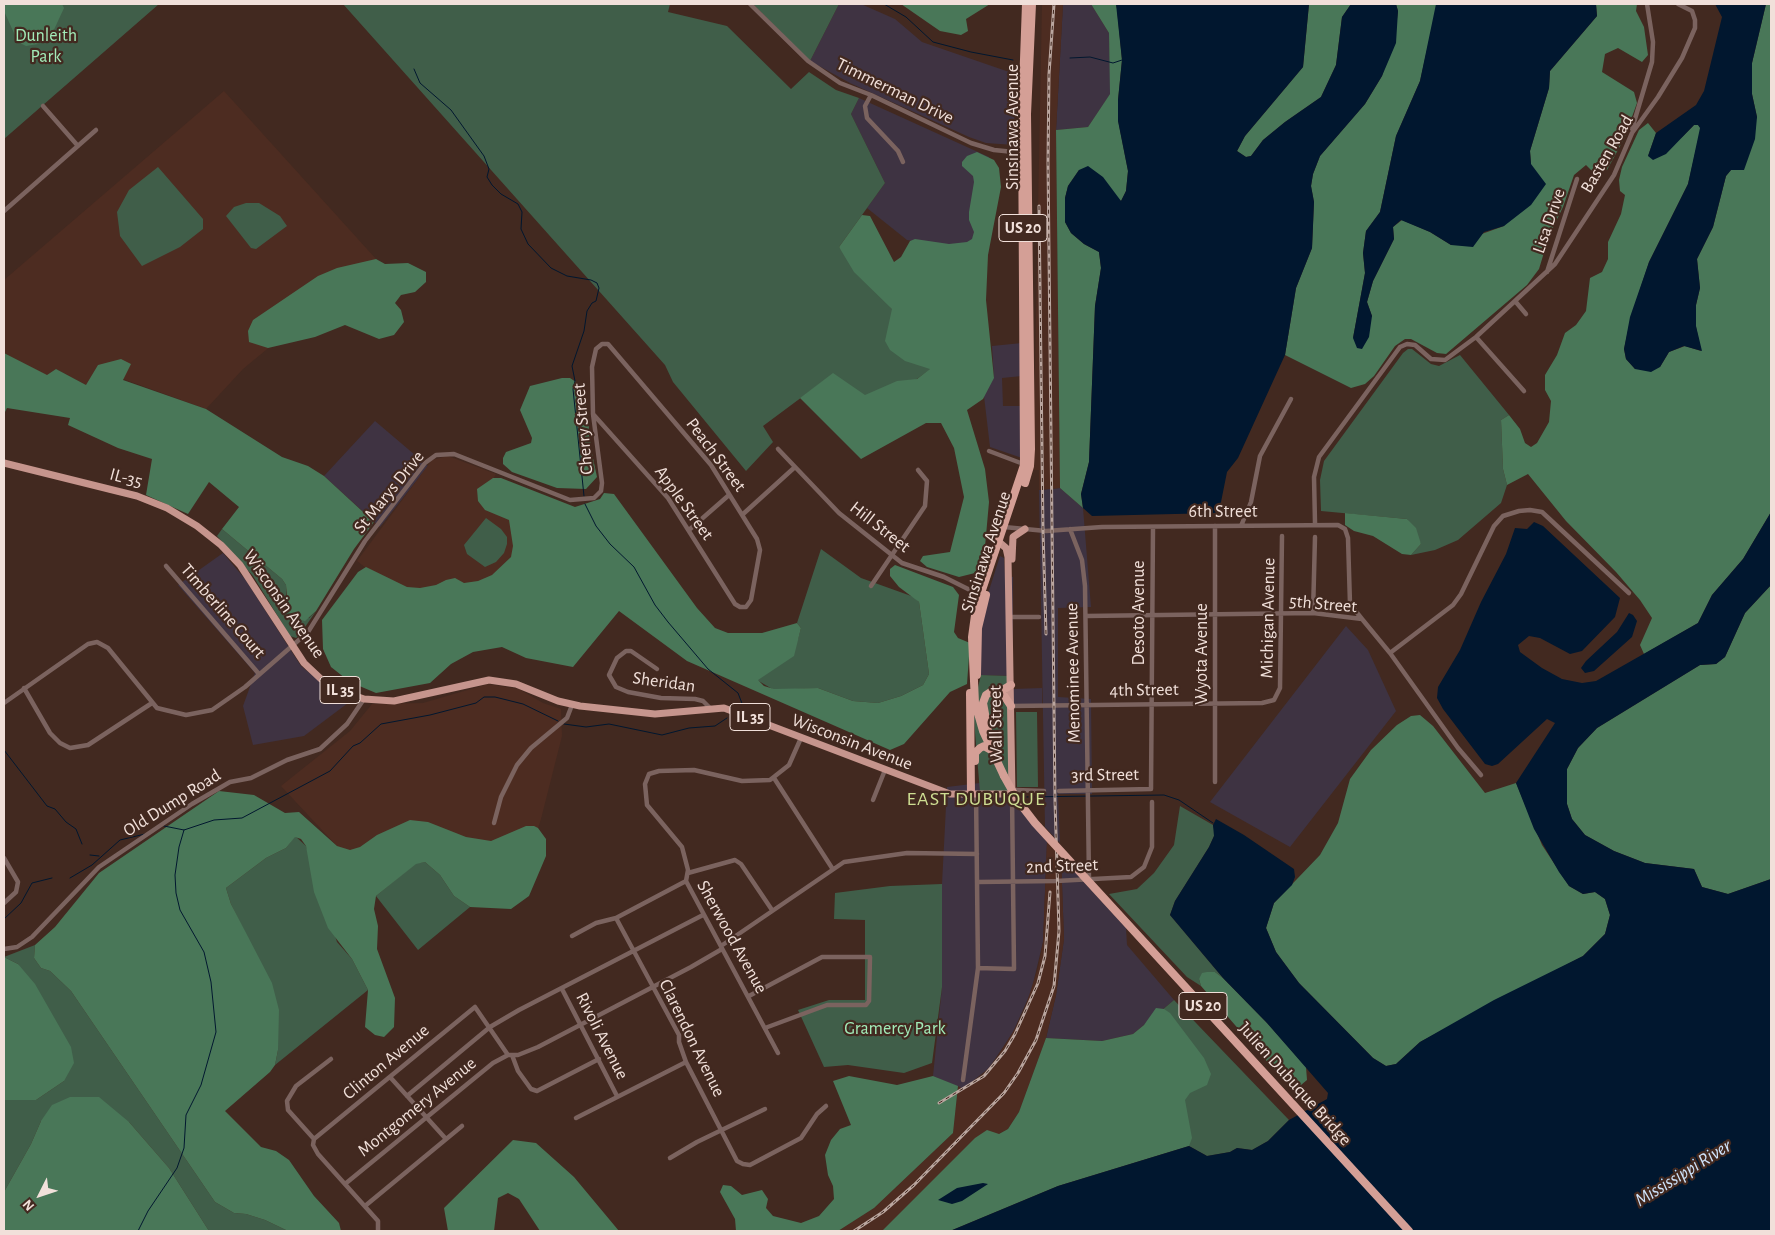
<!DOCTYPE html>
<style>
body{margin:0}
#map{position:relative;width:1775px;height:1235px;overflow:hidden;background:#422920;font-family:"Alegreya Sans",sans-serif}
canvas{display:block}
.frame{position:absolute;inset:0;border:5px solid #f1e0da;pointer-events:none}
.north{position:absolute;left:15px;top:1170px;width:50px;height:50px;-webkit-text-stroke:4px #422920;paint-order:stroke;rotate:229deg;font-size:14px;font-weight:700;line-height:20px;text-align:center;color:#f1e0da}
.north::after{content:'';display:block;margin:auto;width:18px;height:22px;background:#f1e0da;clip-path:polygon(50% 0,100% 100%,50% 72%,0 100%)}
</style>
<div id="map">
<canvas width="1775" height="1235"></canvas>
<div class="frame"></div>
<div class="north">N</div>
</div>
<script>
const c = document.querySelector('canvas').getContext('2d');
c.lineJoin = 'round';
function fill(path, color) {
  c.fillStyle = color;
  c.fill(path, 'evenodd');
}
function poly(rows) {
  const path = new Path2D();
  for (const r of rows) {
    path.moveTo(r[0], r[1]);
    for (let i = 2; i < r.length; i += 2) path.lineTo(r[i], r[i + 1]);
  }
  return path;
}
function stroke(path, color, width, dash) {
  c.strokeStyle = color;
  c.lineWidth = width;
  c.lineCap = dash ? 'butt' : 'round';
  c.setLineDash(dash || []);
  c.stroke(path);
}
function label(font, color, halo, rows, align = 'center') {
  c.font = font + ' "Alegreya Sans",sans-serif';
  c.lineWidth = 4.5;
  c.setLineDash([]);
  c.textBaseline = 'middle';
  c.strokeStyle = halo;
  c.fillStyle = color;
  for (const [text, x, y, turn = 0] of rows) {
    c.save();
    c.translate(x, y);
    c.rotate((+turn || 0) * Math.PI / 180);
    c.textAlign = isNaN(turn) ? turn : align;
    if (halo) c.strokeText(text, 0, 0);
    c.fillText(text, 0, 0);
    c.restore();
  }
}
fill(poly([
 [839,4,861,4,895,19,922,42,1015,74,1014,145,986,143,969,137,850,83,810,61],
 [1022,343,1022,376,1002,378,1003,406,1022,406,1022,458,990,447,982,379,994,378,992,346],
 [375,421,428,466,380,527,324,476],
 [223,553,245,579,301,666,329,689,352,700,304,736,253,745,243,706,255,673,178,585],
 [1000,556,1004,558,1005,575,1013,577,1013,676,981,675,979,646,984,606],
 [1042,688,1042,704,1013,705,1013,689],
 [980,783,981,792,1009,794,1016,805,1047,842,1043,942,1031,992,1013,1032,989,1068,963,1089,933,1076,942,987,942,884,947,787]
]), '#3f3342');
fill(poly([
 [1063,4,1091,4,1109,33,1111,93,1088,127,1056,130],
 [859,98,989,157,994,174,988,255,907,240,867,208,885,183,851,114],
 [1060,488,1083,508,1091,607,1058,608,1058,697,1091,699,1092,794,1058,794,1060,843,1045,827,1039,490],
 [1346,626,1368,650,1396,711,1290,847,1210,802],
 [1061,857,1126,928,1127,945,1174,1000,1133,1034,1102,1041,1046,1038,1056,995,1064,939]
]), '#3e3342');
fill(poly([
 [1042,4,1063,4,1056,130,1060,488,1039,490,1039,470,1033,470],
 [224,91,376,259,243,369,206,409,123,379,86,385,56,369,47,376,4,353,4,280],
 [448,456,496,474,483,497,517,515,520,548,470,598,411,603,357,561,432,460],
 [488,684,519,689,543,703,561,709,562,736,541,819,528,861,349,859,281,786,350,731,372,704,423,703],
 [1047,842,1061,857,1064,939,1056,995,1046,1038,1019,1112,1008,1129,999,1134,886,1231,838,1231,874,1208,953,1133,958,1086,963,1089,981,1076,995,1061,1013,1032,1023,1014,1038,968,1043,942]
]), '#4d2c21');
fill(poly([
 [4,4,159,4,4,139],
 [343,4,670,4,668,12,727,26,791,89,809,72,836,90,859,98,851,114,885,183,839,247,939,363,867,415,833,374,763,426,773,442,746,471,673,382,665,365],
 [753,4,839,4,810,61],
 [158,167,203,219,203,229,180,247,142,266,120,236,117,212,129,190],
 [246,203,259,203,280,216,287,226,256,249,251,248,226,216,234,207],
 [1408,349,1412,349,1431,364,1439,366,1460,355,1509,415,1501,420,1503,469,1507,485,1501,503,1458,540,1435,550,1411,555,1421,544,1407,519,1321,511,1320,480,1324,461,1403,353],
 [486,518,501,529,507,537,507,544,504,553,496,562,485,567,467,554,464,545],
 [222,529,282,579,286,585,286,606,309,618,316,611,299,636,296,638,290,636,253,576,217,536],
 [821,549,861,578,914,597,919,602,929,674,923,685,901,696,878,703,853,701,818,688,774,690,757,680,798,639,801,628,797,623],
 [981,675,1010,676,1011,793,980,792,973,708],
 [1016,712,1037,712,1038,787,1017,787],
 [1180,806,1213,825,1214,829,1214,836,1209,847,1175,901,1170,915,1223,978,1215,972,1199,979,1201,986,1187,977,1109,894,1137,889,1154,873,1174,845],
 [295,836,306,846,337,942,352,959,368,990,275,1065,278,1050,250,943,231,904,226,888,266,858,286,848],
 [425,862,440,875,454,896,470,907,418,950,376,896,416,863],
 [942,884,942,987,932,1063,904,1073,848,1065,824,1067,798,1010,829,1000,865,1000,865,920,834,919,835,893,890,886],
 [35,945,34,958,41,968,50,971,71,991,215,1202,234,1213,246,1214,265,1220,288,1231,209,1231,169,1168,129,1122,41,1121,31,1144,4,1192,4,1100,36,1100,64,1081,18,964,4,957],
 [1174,1000,1289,1120,1268,1141,1252,1150,1237,1148,1230,1152,1207,1156,1189,1146,1161,1011]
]), '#405e49');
fill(poly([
 [4,4,62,4,64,8,52,34,38,44,26,46,18,42,4,11],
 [901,4,990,4,966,19,968,31,961,35,940,31],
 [1091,4,1116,4,1117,9,1122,60,1118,100,1118,120,1128,171,1126,191,1121,201,1079,170,1068,186,1065,198,1065,222,1071,233,1084,244,1099,252,1101,268,1095,306,1089,462,1081,494,1083,508,1060,488,1056,130,1088,127,1110,94,1109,33],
 [1309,4,1351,4,1342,17,1336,65,1321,97,1285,122,1263,140,1251,156,1246,157,1237,151,1245,136,1303,67],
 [1396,4,1437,5,1420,81,1396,136,1380,212,1366,231,1363,253,1365,273,1353,338,1372,316,1367,302,1373,281,1394,239,1393,227,1402,220,1430,232,1451,245,1504,226,1531,164,1530,151,1549,88,1550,71,1597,16,1596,4,1637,4,1636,11,1644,27,1648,55,1642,62,1618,48,1605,54,1602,72,1634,92,1637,103,1624,139,1607,170,1594,173,1586,165,1574,175,1563,207,1549,236,1539,269,1527,285,1446,354,1437,353,1411,339,1405,339,1395,346,1374,376,1365,384,1351,388,1285,355,1296,288,1312,248,1314,202,1311,186,1313,174,1320,156,1365,104,1382,76,1396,27,1398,11],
 [1766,4,1771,4,1771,512,1743,559,1712,595,1698,623,1644,654,1640,645,1652,618,1640,600,1616,572,1566,521,1528,474,1507,485,1503,469,1501,420,1509,415,1520,429,1525,443,1531,447,1537,443,1549,422,1551,401,1545,390,1545,375,1557,355,1565,333,1576,325,1586,311,1590,278,1602,272,1608,259,1608,242,1621,214,1625,195,1620,191,1619,180,1622,167,1639,130,1648,123,1656,133,1648,156,1682,137,1694,125,1698,125,1701,128,1688,184,1649,262,1631,317,1624,349,1626,359,1635,369,1660,367,1669,352,1685,346,1701,351,1696,327,1696,305,1700,288,1697,259,1713,227,1726,176,1731,170,1757,117,1752,94,1752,63],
 [977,152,994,160,999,168,1001,187,988,255,986,300,994,378,983,399,967,410,985,469,989,502,984,558,975,573,959,577,927,567,920,561,923,556,950,552,964,497,954,448,941,423,926,423,861,459,800,398,833,373,865,395,897,381,917,379,930,369,905,361,890,350,885,341,892,309,854,272,839,247,862,215,870,216,894,262,901,257,910,241,915,239,949,244,967,242,972,239,974,232,969,220,969,212,974,182,973,176,962,166,962,162,967,156],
 [376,259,385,264,408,263,426,272,426,282,415,292,401,295,395,303,401,310,404,322,394,335,379,339,345,325,315,337,268,348,249,342,248,331,253,320,318,276,337,268],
 [4,353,47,375,56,369,86,385,98,365,121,359,131,364,123,380,206,409,282,457,308,466,324,476,374,522,354,549,316,611,305,621,297,619,288,612,286,585,282,579,222,529,239,507,209,482,188,514,146,495,152,459,118,448,68,425,70,418,7,408,4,414],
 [562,378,570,378,579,384,587,409,591,449,597,477,586,489,557,488,512,472,503,464,503,458,506,452,531,443,532,438,520,410,530,386],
 [493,478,501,478,575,507,600,499,604,493,614,494,697,608,715,628,728,633,762,633,797,623,801,628,794,656,758,680,764,686,774,689,818,688,853,701,878,703,901,696,923,685,929,674,919,602,899,587,890,576,890,569,895,565,953,587,959,595,954,632,958,638,970,643,967,684,950,692,904,744,890,750,687,661,619,611,573,667,526,658,502,647,473,652,451,664,430,683,376,693,350,682,331,667,323,649,322,620,358,572,366,567,407,587,420,588,436,585,446,580,455,578,464,583,478,581,492,575,511,557,513,546,509,520,485,510,478,501,477,489],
 [1345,513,1407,519,1416,528,1421,544,1411,555,1402,554,1373,536,1354,531,1345,525],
 [1771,585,1771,879,1728,894,1702,887,1694,869,1645,863,1614,851,1585,835,1572,819,1567,804,1567,769,1578,748,1597,728,1700,665,1716,664,1725,657,1745,613],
 [1420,715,1433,726,1485,793,1516,783,1542,845,1569,886,1583,894,1595,892,1605,899,1610,915,1605,934,1583,956,1420,1042,1396,1064,1386,1066,1373,1058,1299,983,1276,952,1266,928,1274,903,1320,855,1338,823,1350,779,1371,750,1397,725,1411,716],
 [219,791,254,795,285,813,299,812,337,846,350,850,360,847,377,835,410,820,428,822,466,837,491,841,526,826,534,826,538,828,546,839,546,856,529,896,511,909,470,907,454,896,440,875,425,862,416,864,376,896,374,909,378,926,377,949,395,998,394,1027,384,1037,375,1035,365,1027,368,990,352,959,328,928,314,892,306,846,301,839,295,837,286,848,266,858,226,888,231,904,272,983,279,1010,278,1050,275,1065,270,1072,225,1111,261,1147,276,1151,289,1160,314,1196,339,1223,341,1231,288,1231,265,1220,246,1214,234,1213,215,1202,71,991,50,971,41,968,34,958,35,945,55,927,99,873],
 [4,957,18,964,35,984,71,1047,74,1063,64,1081,36,1100,4,1100],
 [1207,972,1215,972,1223,978,1267,1023,1306,1067,1307,1080,1301,1085,1286,1082,1262,1056,1201,986,1199,979,1202,973],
 [1156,1008,1164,1009,1170,1013,1204,1058,1211,1074,1207,1085,1190,1093,1185,1100,1192,1138,1189,1146,1058,1186,950,1231,882,1231,975,1138,987,1130,999,1134,1008,1129,1019,1112,1046,1038,1102,1041,1133,1034,1144,1025],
 [849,1076,897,1085,933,1076,958,1086,953,1133,874,1208,838,1231,736,1231,735,1219,720,1192,723,1185,731,1186,742,1195,762,1190,768,1199,766,1208,773,1216,801,1223,819,1216,834,1199,833,1186,828,1175,825,1155,831,1140,840,1129,851,1125,833,1081],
 [70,1097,99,1097,129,1122,169,1168,209,1231,4,1231,4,1192,31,1144,41,1121,52,1105],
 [513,1140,536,1143,574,1177,619,1231,540,1231,519,1199,508,1193,498,1198,494,1231,448,1231,444,1208]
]), '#497758');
fill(poly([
 [1116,4,1309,4,1303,67,1245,136,1237,151,1246,157,1251,156,1263,140,1285,122,1321,97,1336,65,1342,17,1351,4,1396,4,1398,11,1396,43,1382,76,1365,104,1320,156,1313,174,1311,186,1314,202,1312,248,1296,288,1285,355,1238,458,1227,472,1221,502,1216,513,1092,516,1083,508,1081,494,1089,462,1095,306,1101,268,1099,252,1084,244,1071,233,1065,222,1065,198,1068,186,1079,170,1088,166,1103,177,1121,201,1126,191,1128,171,1118,121,1118,100,1122,60],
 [1436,4,1596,4,1597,16,1550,71,1549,88,1530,151,1531,164,1546,184,1531,205,1504,226,1484,232,1473,247,1451,245,1430,232,1401,220,1393,227,1394,239,1373,281,1367,302,1372,316,1369,337,1362,349,1357,348,1353,338,1365,273,1363,253,1366,231,1380,212,1396,136,1420,81],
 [1715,4,1766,4,1752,63,1752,94,1757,117,1755,139,1744,170,1731,170,1726,176,1713,227,1697,259,1700,288,1696,305,1696,326,1702,351,1684,346,1669,352,1660,367,1651,372,1635,369,1626,359,1624,349,1630,317,1649,262,1688,184,1700,128,1698,125,1694,125,1666,154,1653,160,1648,156,1656,133,1696,105,1704,91,1722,17],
 [1771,512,1771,585,1745,613,1725,657,1716,664,1700,665,1597,728,1578,748,1567,769,1567,804,1572,819,1585,835,1614,851,1645,863,1694,869,1702,887,1728,894,1771,879,1771,1231,950,1231,1058,1186,1189,1146,1207,1156,1230,1152,1237,1148,1252,1150,1268,1141,1289,1120,1327,1099,1328,1093,1267,1023,1223,978,1170,915,1175,901,1209,847,1214,836,1213,825,1216,819,1244,835,1294,869,1295,877,1292,885,1274,903,1266,928,1276,952,1299,983,1373,1058,1386,1066,1396,1064,1420,1042,1494,1000,1583,956,1605,934,1610,915,1605,899,1595,892,1583,894,1569,886,1559,872,1534,829,1516,783,1555,723,1547,719,1498,764,1492,766,1485,764,1443,709,1437,698,1438,687,1460,650,1481,602,1506,554,1515,528,1527,529,1534,522,1543,526,1620,598,1615,617,1582,651,1570,654,1540,638,1529,636,1518,645,1520,652,1542,668,1562,679,1582,683,1596,681,1698,623,1712,595,1743,559],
 [1629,613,1633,615,1637,621,1632,637,1594,671,1585,673,1581,668,1586,661,1617,632],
 [983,1183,988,1184,962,1201,952,1204,938,1200,957,1188]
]), '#01172f');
stroke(poly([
 [884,4,906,17,933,42,971,52,1013,60],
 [1070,58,1090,57,1113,63,1122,60],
 [414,69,420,83,451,110,484,156,489,169,487,177,492,185,501,194,518,204,522,212,521,229,528,244,551,268,567,276,591,280,597,283,599,288,596,301,592,303,587,311,584,331,572,366,575,381,573,389,584,496],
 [585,504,596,526,610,544,634,567,655,605,668,622,708,669,738,693,743,706],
 [564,724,586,727,609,724,662,735,689,728,715,726,727,718],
 [4,750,47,806,55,809,66,822,76,829,82,844],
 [1023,797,1164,795,1179,800,1213,823],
 [164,826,184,830,214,820,242,818,330,771,353,746,360,743,381,724,430,715,476,703,484,697,495,697,523,704,558,721],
 [90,855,99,856],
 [70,878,92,865,120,840,145,834],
 [4,919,21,903,32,883,52,878],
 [138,1231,148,1211,177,1168,184,1148,186,1115,201,1085,216,1032,211,982,204,952,180,910,176,893,175,875,179,847,184,830]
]), '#01172f', 1);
stroke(poly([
 [750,4,808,61,840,83,871,95,971,143,994,150,1024,153],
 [871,95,865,106,867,118,898,151,903,162],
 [43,106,78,146],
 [1632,129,1652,62,1653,42,1647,4],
 [4,211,96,130],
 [1547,272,1577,179],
 [1515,301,1526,314],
 [1476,337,1524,391],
 [778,449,839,513,902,563,944,577,982,596],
 [989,451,1026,465],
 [742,515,795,467],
 [1315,523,1314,477,1319,457,1400,347,1407,344,1415,345,1431,359,1445,360,1476,337,1555,264,1614,175,1632,133,1658,97,1682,58,1695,28,1695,20,1692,11,1678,4],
 [1215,526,1215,782],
 [1241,526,1251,502,1260,456,1291,399],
 [1004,527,1046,531,1102,527,1338,525,1345,529,1348,538,1350,604,1362,619],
 [1070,529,1082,560,1085,586,1089,879],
 [689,530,729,495],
 [166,566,259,674],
 [871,586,925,506,927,481,918,470],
 [1313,613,1315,537],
 [1086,616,1313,613,1362,619,1390,653,1458,748,1481,775],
 [1009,617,1039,617],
 [1390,653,1453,605,1461,594,1494,526,1503,516,1519,511,1530,510,1542,512,1629,593],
 [657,669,631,651,626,651,617,658,609,675,616,687,628,692,661,698,695,699,703,701,710,708],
 [24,688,50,733,60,743,70,748,88,745,152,703],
 [4,703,88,644,97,642,108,648,157,708,186,715,212,710,245,687,308,632,365,541,425,463,436,455,454,454,570,500,594,498,601,491,602,483,593,414,592,367,596,349,602,344,608,344,711,465,757,539,760,550,751,600,746,607,740,607,735,604,668,498,593,414],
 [1011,706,1262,703,1274,700,1280,688,1282,536],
 [774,778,832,868],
 [1059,791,1151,789,1153,527],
 [873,800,885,770],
 [494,823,501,797,517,765,531,748,567,718,572,705],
 [4,858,18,882,16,892,4,903],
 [688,873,735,860,741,864,772,910],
 [978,882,1056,881,1131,877,1144,867,1152,847,1152,802],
 [616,918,679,1035,679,1042,686,1062,737,1161,743,1164,750,1165,801,1138,817,1114,826,1106],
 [572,936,596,923,616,918,686,881],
 [721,946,844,862,907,853,977,854],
 [4,949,17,947,32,937,99,867,192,804,230,782,251,778,287,760,320,749,347,724,364,699],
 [978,968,1014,969,1012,794,1016,790,1044,791],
 [562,989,617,1096],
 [749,996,822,957,870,957,869,1001,866,1005,827,1005,765,1028],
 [778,1053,686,881,688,870,682,847,647,805,645,784,649,774,659,771,694,770,742,781,770,780,789,765,801,738],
 [512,1055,518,1055,538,1047,691,967,722,949],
 [512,1055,518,1071,531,1089,537,1091,599,1059],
 [390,1077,446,1139],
 [963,1080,978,968,976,793],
 [407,1096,490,1027,519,1010,703,915],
 [576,1118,686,1062],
 [314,1139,475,1007,508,1055,512,1055],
 [314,1139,313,1145,318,1154,378,1221,378,1231],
 [314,1139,288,1110,287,1101,296,1086,331,1059],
 [670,1158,697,1142,765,1109],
 [345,1184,493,1063,508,1055],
 [365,1206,462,1126]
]), '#7b635f', 4.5);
stroke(poly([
 [4,463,137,496,167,508,197,526,221,545,240,565,304,663,321,679,347,693,364,699,394,701,489,680,516,684,558,701,580,706,655,714,724,708,950,794,1012,794,1008,557,1006,548,999,542],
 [1012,559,1013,537,1025,529]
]), '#c6958d', 7);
stroke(poly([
 [1025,483,1030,466,1031,449,1027,114,1032,4],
 [977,675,978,628,986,595],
 [1001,691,1011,685],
 [970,693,971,793],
 [988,730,983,703,986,695,992,691,1001,691,1011,706],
 [975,761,975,753,980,748,984,746,991,750],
 [1004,776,983,731,975,703,972,637,976,608,1024,465,1022,115,1026,4]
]), '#d49f96', 8);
const rail = poly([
 [1039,206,1043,531,1046,634],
 [939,1103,984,1076,1005,1051,1015,1034,1038,983,1045,956,1050,892],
 [854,1231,883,1212,914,1185,1004,1093,1018,1073,1036,1040,1054,986,1059,931,1055,801,1048,162,1049,74,1054,4]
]);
stroke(rail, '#baa69f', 3);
stroke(rail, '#422920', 1, [4]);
stroke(poly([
 [1004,776,1018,801,1035,823,1409,1231]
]), '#d49f96', 8);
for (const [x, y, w] of [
 [1023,228,48],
 [340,690,40],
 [750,717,40],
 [1203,1006,48]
]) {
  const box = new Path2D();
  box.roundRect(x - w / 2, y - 13.5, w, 27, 4);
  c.fillStyle = '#422920';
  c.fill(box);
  stroke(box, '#f1e0da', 1);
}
label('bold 16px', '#f1e0da', null, [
 ["US 20",1023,228],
 ["IL 35",340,690],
 ["IL 35",750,717],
 ["US 20",1203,1006]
]);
label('18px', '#a2ebb8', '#422920', [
 ["Dunleith",46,36],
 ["Park",46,57],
 ["Gramercy Park",895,1029]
]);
label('18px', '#f1e0da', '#422920', [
 ["Timmerman Drive",895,91,26],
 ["Sinsinawa Avenue",1013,127,-90],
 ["Basten Road",1607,154,-60],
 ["Lisa Drive",1549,221,-71],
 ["Cherry Street",583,429,-95],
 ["Peach Street",716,455,53],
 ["IL-35",126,478,15],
 ["St Marys Drive",389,492,-51],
 ["Apple Street",684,503,54],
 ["6th Street",1223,512],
 ["Hill Street",880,527,38],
 ["Sinsinawa Avenue",986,552,-72],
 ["Wisconsin Avenue",284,604,55],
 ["5th Street",1323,604,5],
 ["Timberline Court",223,611,49],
 ["Desoto Avenue",1139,613,-90],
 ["Michigan Avenue",1268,618,-89],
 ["Wyota Avenue",1202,654,-90],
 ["Menominee Avenue",1073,673,-91],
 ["Sheridan",664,682,8],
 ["4th Street",1144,690,-1],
 ["Wall Street",996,724,-91],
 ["Wisconsin Avenue",852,742,21],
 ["3rd Street",1105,775,-1],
 ["Old Dump Road",172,803,-32],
 ["2nd Street",1062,866,-2],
 ["Sherwood Avenue",732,937,61],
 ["Rivoli Avenue",602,1036,63],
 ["Clarendon Avenue",692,1038,64],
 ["Clinton Avenue",386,1062,-40],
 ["Julien Dubuque Bridge",1295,1084,48],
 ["Montgomery Avenue",417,1107,-39]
]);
label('italic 19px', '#cfe4fc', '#422920', [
 ["Mississippi River",1683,1173,-32]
]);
c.letterSpacing = '1px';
label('20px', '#cede92', '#422920', [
 ["EAST DUBUQUE",976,799]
]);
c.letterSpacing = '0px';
</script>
